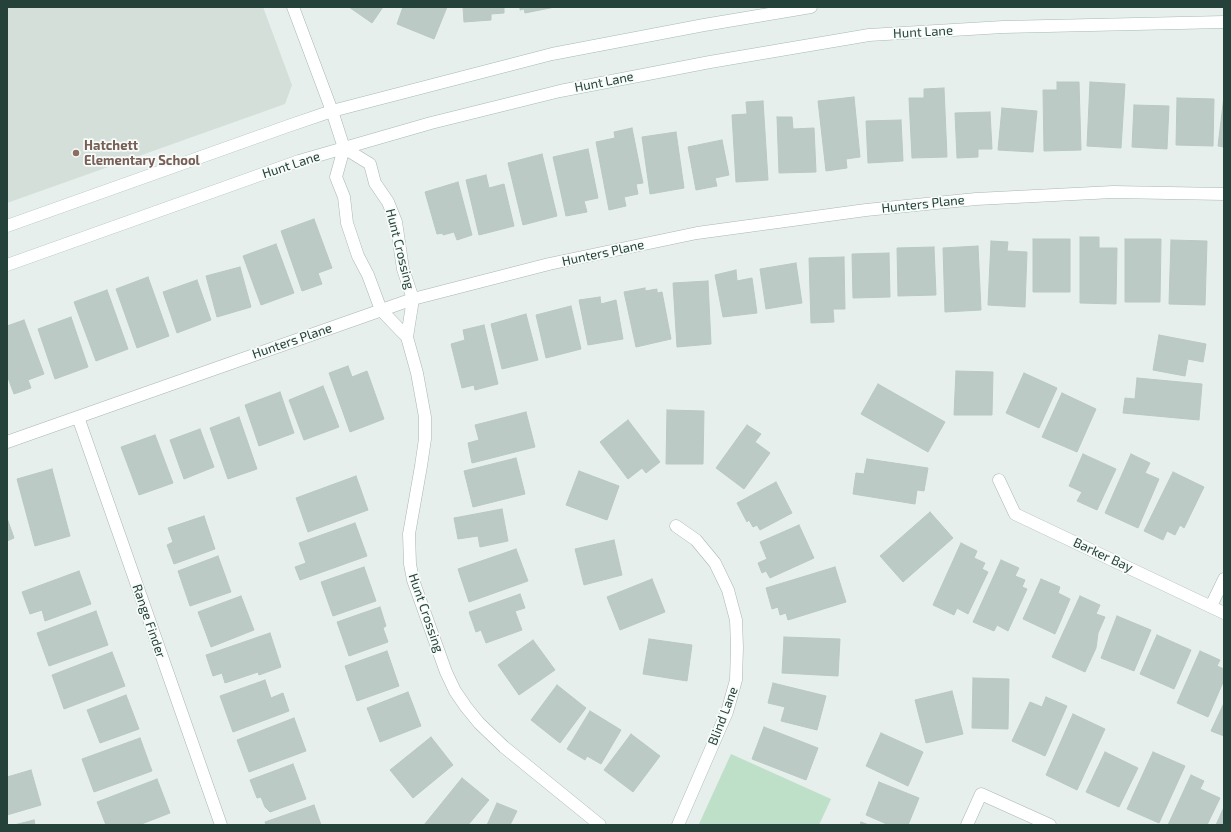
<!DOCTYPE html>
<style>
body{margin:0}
#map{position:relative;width:1231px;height:832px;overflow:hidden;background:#e6efeb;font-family:"Exo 2",sans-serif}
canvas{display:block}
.frame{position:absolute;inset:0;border:8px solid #24423a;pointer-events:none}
</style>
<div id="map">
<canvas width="1231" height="832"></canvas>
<div class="frame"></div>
</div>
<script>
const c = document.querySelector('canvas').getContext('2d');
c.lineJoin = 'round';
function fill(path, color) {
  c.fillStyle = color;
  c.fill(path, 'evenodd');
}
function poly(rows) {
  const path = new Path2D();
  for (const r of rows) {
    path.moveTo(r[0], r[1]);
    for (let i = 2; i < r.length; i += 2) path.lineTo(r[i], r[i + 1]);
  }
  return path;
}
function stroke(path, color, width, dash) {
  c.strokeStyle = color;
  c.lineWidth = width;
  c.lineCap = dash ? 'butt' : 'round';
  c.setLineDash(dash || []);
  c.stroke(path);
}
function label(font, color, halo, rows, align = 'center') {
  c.font = font + ' "Exo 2",sans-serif';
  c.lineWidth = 3.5;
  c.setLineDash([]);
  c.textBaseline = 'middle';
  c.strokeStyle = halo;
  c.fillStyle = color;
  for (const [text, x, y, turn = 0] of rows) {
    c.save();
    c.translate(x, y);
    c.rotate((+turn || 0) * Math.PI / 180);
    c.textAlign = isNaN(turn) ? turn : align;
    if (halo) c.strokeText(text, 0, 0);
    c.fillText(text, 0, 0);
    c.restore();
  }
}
fill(poly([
 [7,7,263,7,292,85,285,104,7,203]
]), '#d4dfda');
fill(poly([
 [731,754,831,799,819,825,700,825,699,824]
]), '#bfe0c8');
const building = poly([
 [349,7,383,7,372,23,349,7],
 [403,7,447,7,434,39,397,24,403,7],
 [463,7,504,7,504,13,491,14,491,20,464,22,463,7],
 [520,7,555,7,525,13,524,9,520,10,520,7],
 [1057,82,1079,82,1081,150,1044,151,1043,90,1057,90,1057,82],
 [1090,82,1125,84,1121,148,1087,146,1090,82],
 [944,88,947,157,912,158,909,98,924,98,924,89,944,88],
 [1224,96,1224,147,1218,146,1224,96],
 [854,97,860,157,846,159,847,168,826,171,818,101,854,97],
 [1177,98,1214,99,1213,146,1176,145,1177,98],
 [763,101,768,180,736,182,732,115,747,114,746,102,763,101],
 [1134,105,1169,106,1167,149,1132,147,1134,105],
 [1002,108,1037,111,1033,152,998,150,1002,108],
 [990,112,992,149,978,149,978,157,957,158,955,113,990,112],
 [777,117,792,117,793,129,814,128,816,172,779,173,777,117],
 [901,120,903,161,868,163,866,121,901,120],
 [632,128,643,183,636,184,638,194,624,197,626,206,609,210,596,142,615,138,614,132,632,128],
 [676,132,684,188,650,194,642,137,676,132],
 [722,140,729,175,715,178,717,186,696,190,688,147,722,140],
 [588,149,598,198,584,201,587,212,566,216,553,157,588,149],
 [542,154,557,216,523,225,508,163,542,154],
 [486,175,489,188,504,184,514,226,479,235,466,180,486,175],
 [458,182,472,235,457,240,454,232,443,235,443,233,437,234,425,192,458,182],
 [314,219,332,268,318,273,322,284,302,291,281,231,314,219],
 [1080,237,1099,237,1099,248,1117,248,1116,304,1080,303,1080,237],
 [1033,239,1070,239,1070,292,1033,292,1033,239],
 [1125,239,1161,239,1160,302,1125,302,1125,239],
 [1171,240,1207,241,1205,305,1169,304,1171,240],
 [991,241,1008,242,1007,251,1027,252,1025,307,988,305,991,241],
 [276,244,294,293,261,305,243,256,276,244],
 [978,246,981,310,945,312,943,248,978,246],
 [934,247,936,295,898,296,897,248,934,247],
 [889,253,890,297,853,298,852,254,889,253],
 [844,257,845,309,833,309,834,322,811,323,809,258,844,257],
 [796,263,802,303,766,309,760,269,796,263],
 [240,267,251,307,217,317,206,276,240,267],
 [736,270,737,281,752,278,757,313,723,317,715,275,736,270],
 [148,277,169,336,137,348,116,289,148,277],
 [197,280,211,320,177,333,163,292,197,280],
 [708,281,711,344,677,347,673,283,708,281],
 [645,288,645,291,657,289,657,293,662,292,671,339,636,347,624,292,645,288],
 [107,290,128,349,96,361,74,302,107,290],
 [600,297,601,304,616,300,623,339,588,345,579,300,600,297],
 [571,306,581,349,546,358,536,315,571,306],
 [526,314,538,360,502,369,491,324,526,314],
 [71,317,88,367,55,379,38,329,71,317],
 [24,320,44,374,28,380,31,388,14,394,7,375,7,326,24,320],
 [484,325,498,384,475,390,474,385,462,388,451,344,465,340,463,330,484,325],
 [1159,335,1206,344,1203,362,1188,359,1185,376,1153,370,1159,335],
 [348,366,352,377,367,371,384,419,350,432,329,373,348,366],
 [956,371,993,372,992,415,954,415,956,371],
 [1024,373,1057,388,1039,428,1006,413,1024,373],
 [1137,378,1202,384,1199,420,1123,413,1125,398,1135,399,1137,378],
 [878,384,945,422,928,452,861,414,878,384],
 [323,386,339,427,304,440,289,400,323,386],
 [280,392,294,433,259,446,245,405,280,392],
 [1062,393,1096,409,1077,452,1042,437,1062,393],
 [667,410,704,411,703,464,666,464,667,410],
 [526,412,535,447,472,463,468,443,479,440,475,425,526,412],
 [239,417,257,469,228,479,210,428,239,417],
 [628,420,660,462,646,473,642,468,628,479,600,442,628,420],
 [747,425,761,434,755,442,770,453,744,489,716,468,747,425],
 [200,429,214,467,184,479,170,440,200,429],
 [155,435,173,483,139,495,121,447,155,435],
 [1083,454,1116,469,1097,510,1077,501,1082,492,1069,486,1083,454],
 [1131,454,1150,463,1145,473,1159,479,1138,528,1105,513,1131,454],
 [516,458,525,494,473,507,464,471,516,458],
 [867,459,928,468,924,491,917,490,915,504,853,494,856,473,864,474,867,459],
 [52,469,70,536,35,546,17,479,52,469],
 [579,471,619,486,607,520,566,505,579,471],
 [1173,472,1204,487,1184,528,1180,525,1175,535,1167,531,1163,540,1144,531,1173,472],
 [356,476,368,510,308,532,296,498,356,476],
 [776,482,792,513,760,530,757,525,753,527,749,520,747,522,737,503,776,482],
 [502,509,508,541,480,547,478,536,458,539,454,518,502,509],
 [930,512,953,538,903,582,880,556,930,512],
 [204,516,215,549,174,564,167,545,173,542,168,528,204,516],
 [7,518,14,538,7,541,7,518],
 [355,523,367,556,300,580,295,567,306,563,299,543,355,523],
 [799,525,814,558,770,578,766,571,762,573,758,563,767,559,760,542,799,525],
 [614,540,622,575,584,585,575,549,614,540],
 [961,543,977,551,974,558,985,563,982,569,988,572,968,614,957,608,954,615,933,605,961,543],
 [516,549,528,581,469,602,458,569,516,549],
 [218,556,231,592,190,606,178,571,218,556],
 [1001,560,1019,568,1015,576,1025,580,1022,587,1027,589,1008,631,997,625,994,631,973,622,1001,560],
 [364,567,376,601,333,616,321,582,364,567],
 [835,567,846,602,788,620,786,613,780,615,778,607,772,609,766,588,835,567],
 [79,571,91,604,45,621,42,610,30,614,22,592,79,571],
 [652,579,665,612,620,630,607,597,652,579],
 [1041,579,1060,587,1058,593,1070,599,1055,634,1023,619,1041,579],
 [520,594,525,608,515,611,522,630,486,643,481,630,476,632,469,612,520,594],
 [241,596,254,630,211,647,198,612,241,596],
 [1080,596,1100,605,1096,614,1105,617,1098,633,1096,648,1085,672,1052,657,1080,596],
 [380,607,386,626,383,628,388,642,349,656,337,622,380,607],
 [96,611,108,645,49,666,37,633,96,611],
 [1117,616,1151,630,1134,671,1101,658,1117,616],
 [270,633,281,667,259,675,258,672,225,683,222,673,213,676,206,655,270,633],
 [1157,635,1191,650,1174,689,1140,674,1157,635],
 [784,637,840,639,838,676,782,673,784,637],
 [649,639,692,645,687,681,643,674,649,639],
 [533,640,555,670,519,695,498,665,533,640],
 [387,651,399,686,357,701,345,666,387,651],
 [1200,651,1220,660,1217,666,1224,669,1224,680,1208,717,1177,703,1200,651],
 [112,652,125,686,64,709,52,675,112,652],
 [973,678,1009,679,1008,729,972,728,973,678],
 [265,680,271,698,283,693,289,711,233,732,220,696,265,680],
 [773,683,826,696,817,730,781,721,785,707,768,703,773,683],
 [557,685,586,708,560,743,531,720,557,685],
 [952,691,963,734,926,743,915,700,952,691],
 [408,692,421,726,380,742,367,708,408,692],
 [126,695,139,729,100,743,87,710,126,695],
 [1046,697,1067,706,1045,756,1012,741,1030,702,1042,707,1046,697],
 [1224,703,1224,736,1211,731,1224,703],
 [590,711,621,730,601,764,587,756,585,760,567,749,590,711],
 [1073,714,1105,729,1077,790,1046,775,1073,714],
 [294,718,306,751,249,772,237,740,294,718],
 [764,727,818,748,806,780,752,759,764,727],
 [881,733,923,752,908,786,866,766,881,733],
 [631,734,660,756,633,792,604,770,631,734],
 [431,737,453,765,413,798,390,770,431,737],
 [140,738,152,771,94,792,82,759,140,738],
 [1105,752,1138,768,1119,807,1086,792,1105,752],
 [1153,752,1185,766,1159,823,1127,809,1153,752],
 [293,764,306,799,270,812,265,807,261,797,257,798,250,780,293,764],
 [31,770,41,805,7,815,7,777,31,770],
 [1191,775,1204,781,1200,789,1220,798,1207,825,1168,825,1191,775],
 [462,778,489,800,468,825,424,825,462,778],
 [157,779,170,813,139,825,106,825,97,802,157,779],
 [879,782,919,798,908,825,889,825,866,815,879,782],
 [497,803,517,811,510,825,487,825,497,803],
 [314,805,321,825,266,825,265,822,314,805],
 [1224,807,1224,825,1216,825,1224,807],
 [34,820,35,825,14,825,34,820],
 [861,822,869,825,860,825,861,822]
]);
fill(building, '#bbcac4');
stroke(building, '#b8c9c2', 1);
const street = poly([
 [293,7,332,111],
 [407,337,381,310,368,275,358,256,347,223,344,197,336,177,344,148,370,164,375,183,388,202,396,222,403,269,413,299,407,337,417,373,425,417,425,439,421,466,409,534,410,564,413,580,446,672,455,691,466,707,479,723,504,747,600,825],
 [78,417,221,825],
 [7,442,413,299,549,264,697,233,866,210,976,199,1113,192,1224,194],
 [999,480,1015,514,1224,613],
 [676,526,696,540,715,563,728,590,736,620,737,647,736,680,727,712,678,825],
 [1211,606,1224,579],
 [967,825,981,794,1050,825]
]);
const secondary = poly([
 [332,111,344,148],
 [7,226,288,126,332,111,552,54,704,25,811,7],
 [7,265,299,161,431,123,560,91,710,62,869,35,1003,27,1224,22]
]);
stroke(street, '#a8b8b2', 13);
stroke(secondary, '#a4bbb3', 13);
stroke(street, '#fff', 12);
stroke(secondary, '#fff', 12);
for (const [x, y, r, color] of [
 [76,153,4,"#8d6e63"]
]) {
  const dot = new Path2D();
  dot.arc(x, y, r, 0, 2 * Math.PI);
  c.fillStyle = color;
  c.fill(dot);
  stroke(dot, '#f7fbf9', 1.5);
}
label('13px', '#24423a', '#f7fbf9', [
 ["Hunt Lane",923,32,-3],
 ["Hunt Lane",604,82,-11],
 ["Hunt Lane",291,165,-18],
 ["Hunters Plane",923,204,-6],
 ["Hunt Crossing",400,249,76],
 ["Hunters Plane",603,253,-12],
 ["Hunters Plane",292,341,-19],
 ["Barker Bay",1103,555,25],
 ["Hunt Crossing",426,613,71],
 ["Range Finder",149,621,71],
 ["Blind Lane",723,716,-69]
]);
label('bold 13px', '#785e54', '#f7fbf9', [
 ["Hatchett",84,146],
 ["Elementary School",84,161]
], 'left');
</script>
